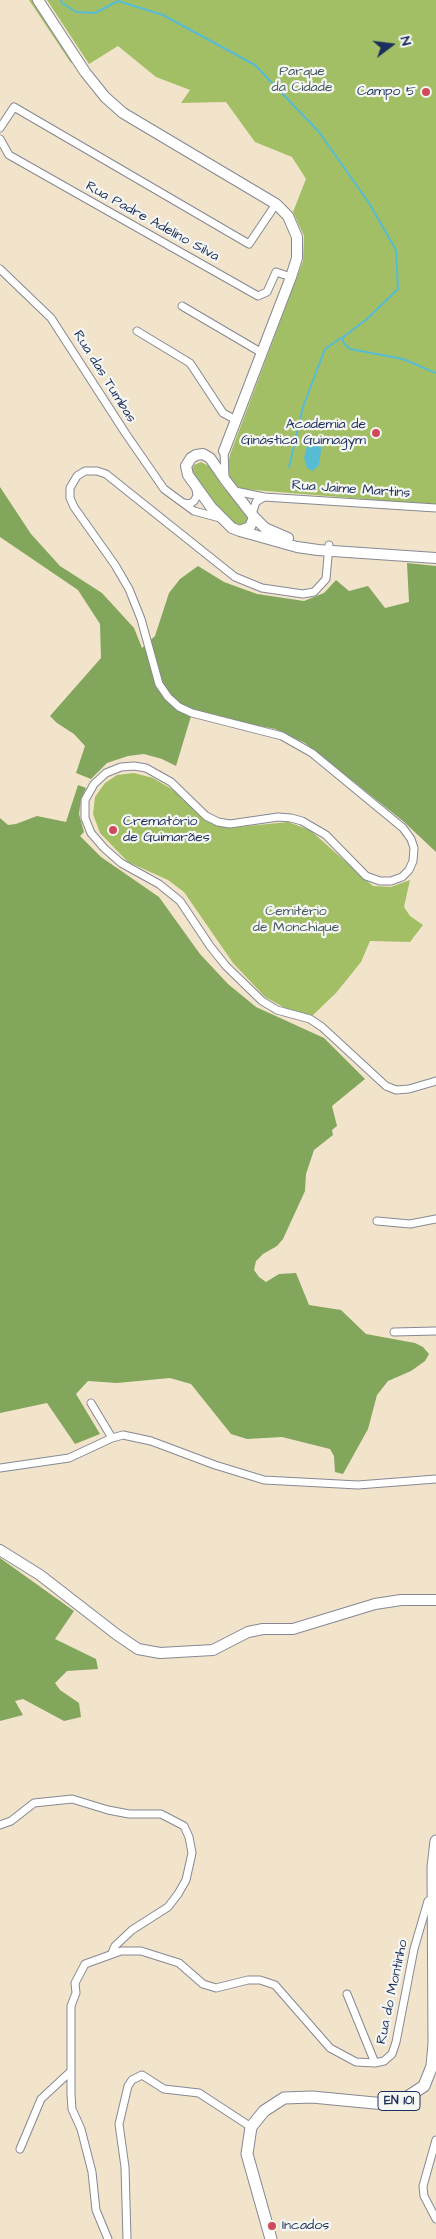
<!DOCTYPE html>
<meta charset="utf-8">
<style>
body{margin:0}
#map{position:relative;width:436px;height:2239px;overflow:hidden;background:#f2e3cb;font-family:"Architects Daughter",sans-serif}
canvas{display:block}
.north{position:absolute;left:366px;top:20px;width:50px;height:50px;-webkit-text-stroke:4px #f6f6f2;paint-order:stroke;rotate:75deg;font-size:14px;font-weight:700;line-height:20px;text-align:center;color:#1b2f5e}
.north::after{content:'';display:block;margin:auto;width:18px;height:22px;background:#1b2f5e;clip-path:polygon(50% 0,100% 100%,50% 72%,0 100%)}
</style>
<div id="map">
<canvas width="436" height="2239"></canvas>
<div class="north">N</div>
</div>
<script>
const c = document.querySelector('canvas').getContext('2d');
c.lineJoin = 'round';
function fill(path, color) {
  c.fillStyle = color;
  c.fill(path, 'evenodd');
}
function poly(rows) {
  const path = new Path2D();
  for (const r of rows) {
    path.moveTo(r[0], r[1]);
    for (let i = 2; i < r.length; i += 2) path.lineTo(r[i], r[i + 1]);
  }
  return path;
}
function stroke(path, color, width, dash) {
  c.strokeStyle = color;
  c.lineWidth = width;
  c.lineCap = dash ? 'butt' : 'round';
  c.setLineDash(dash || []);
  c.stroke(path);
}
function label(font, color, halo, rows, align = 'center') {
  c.font = font + ' "Architects Daughter",sans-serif';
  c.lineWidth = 4.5;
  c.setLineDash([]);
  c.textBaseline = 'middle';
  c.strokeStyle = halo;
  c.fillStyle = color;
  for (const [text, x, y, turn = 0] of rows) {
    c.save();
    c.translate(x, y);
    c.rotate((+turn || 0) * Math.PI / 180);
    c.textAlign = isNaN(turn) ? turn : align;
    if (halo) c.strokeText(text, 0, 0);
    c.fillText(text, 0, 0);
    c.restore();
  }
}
fill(poly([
 [29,0,33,0,74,62,71,63],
 [47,0,436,0,436,505,242,489,231,482,227,465,231,452,303,261,304,236,293,212,306,179,292,157,255,142,226,102,181,103,190,90,156,77,118,46,89,64],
 [201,462,209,466,222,486,247,512,248,520,246,525,237,527,219,512,191,471,194,465],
 [134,773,153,778,175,791,206,821,228,828,288,822,310,830,373,886,391,887,410,880,404,907,410,916,423,925,410,942,370,941,361,962,336,993,312,1016,287,1009,265,997,233,963,184,892,168,880,128,862,100,833,93,814,95,797,105,783,117,775]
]), '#a3bf66');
fill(poly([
 [0,487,31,534,60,566,102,593,134,628,142,648,155,636,169,593,180,579,198,566,224,582,257,594,304,601,324,593,336,580,349,591,368,586,385,608,409,602,407,563,436,566,436,852,403,821,305,743,275,729,192,713,176,766,162,759,144,754,128,756,107,763,91,779,76,773,85,746,74,734,57,723,50,716,101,658,100,624,78,590,0,537],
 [78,785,86,788,81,799,79,814,84,832,80,836,101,857,159,897,200,954,228,984,256,1007,324,1038,365,1079,332,1106,337,1126,332,1130,333,1135,314,1150,306,1174,305,1191,283,1239,277,1246,263,1254,256,1261,254,1270,259,1277,266,1282,279,1274,296,1273,309,1305,341,1310,366,1334,415,1343,423,1347,429,1354,425,1361,411,1371,388,1381,377,1395,368,1429,343,1474,335,1472,334,1456,330,1449,282,1437,247,1439,231,1434,191,1384,170,1378,117,1383,88,1381,76,1394,100,1434,75,1444,47,1403,0,1413,0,818,8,825,16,824,37,816,66,822],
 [0,1558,74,1611,55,1639,96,1659,98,1669,67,1671,55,1683,60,1690,79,1703,81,1717,64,1721,23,1699,15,1701,23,1715,0,1721]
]), '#82a65b');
fill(poly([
 [316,437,320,437,322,443,319,465,313,471,307,468,304,458,307,446]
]), '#56bcd4');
stroke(poly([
 [61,0,62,3,76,12,95,13,118,1,163,15,255,65,319,132,369,203,396,250,398,289,367,319,342,338,344,343,350,349,403,359,436,373],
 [289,467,303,407,325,349,341,338]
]), '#56bcd4', 2);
const street = poly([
 [0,128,14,107,249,244,276,204],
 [0,139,9,155,258,296,267,292,276,272,291,277],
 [0,269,51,318,126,434,164,489,194,511,220,518],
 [182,306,262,353],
 [137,331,190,363,223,413,236,420],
 [224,451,225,478],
 [235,491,264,497,436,508],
 [184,503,190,504,194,501,197,496,196,489],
 [252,514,256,502,264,497],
 [329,545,326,579,314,592,303,594,262,588,235,577,106,474,97,471,85,471,77,476,70,488,70,498,74,507,115,565,129,589,141,619,159,684,168,697,179,707,192,713,282,736,312,753,403,828,411,839,414,848,413,861,409,870,402,877,391,881,380,881,366,876,326,835,302,821,291,818,278,817,230,824,218,822,206,816,171,782,146,768,134,766,121,767,106,773,94,784,85,800,85,818,91,833,104,848,121,863,159,884,180,901,210,946,226,966,262,1001,277,1010,310,1019,322,1027,386,1086,396,1090,409,1089,436,1081],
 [377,1221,410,1224,436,1219],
 [394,1332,436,1331],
 [91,1403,112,1438],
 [0,1468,69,1458,112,1438,123,1435,151,1441,215,1465,264,1480,358,1485,436,1479],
 [0,1825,11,1821,34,1803,72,1799,108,1810,129,1814,161,1814,184,1826,189,1837,192,1853,186,1880,178,1894,168,1907,132,1930,115,1946,112,1953],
 [347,1994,375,2063],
 [436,2140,423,2186,424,2196,436,2219],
 [20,2149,41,2099,70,2072],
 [108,2239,96,2210,92,2172,81,2129,72,2109,71,2094,71,2006,76,1993,75,1983,85,1964,121,1951,141,1951,179,1963,203,1984,216,1988,248,1980,260,1980,275,1985,330,2048,356,2062,375,2063,384,2061,392,2054,396,2042,414,1949,428,1901,433,1898],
 [127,2239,125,2167,119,2124,128,2086,132,2080,142,2075,164,2089,199,2093,251,2127]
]);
const secondary = poly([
 [38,0,85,72,105,97,123,113,276,204,288,216,297,237,297,258,291,277,224,451],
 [254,517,265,528,288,538],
 [240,531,250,527,254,517,226,481,210,458,203,454,196,455,191,458,186,466,188,475,211,507,232,528,240,531,297,547,318,550,436,558],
 [0,1550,40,1575,116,1634,138,1649,160,1653,213,1650,248,1632,263,1629,293,1629,375,1604,401,1600,436,1600]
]);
const primary = poly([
 [271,2239,247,2154,251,2127,264,2111,284,2098,312,2097,385,2104,401,2101,424,2086,432,2066,434,2043,433,1867,436,1841]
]);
stroke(street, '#868994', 9);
stroke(secondary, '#868994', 12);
stroke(primary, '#868994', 13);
stroke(street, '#fff', 7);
stroke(secondary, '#fff', 10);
stroke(primary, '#fff', 11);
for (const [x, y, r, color] of [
 [426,92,5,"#d1495b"],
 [376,433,5,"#d1495b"],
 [113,830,5,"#d1495b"],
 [272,2226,5,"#d1495b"]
]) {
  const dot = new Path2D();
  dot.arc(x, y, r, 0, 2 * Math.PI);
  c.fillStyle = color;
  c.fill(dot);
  stroke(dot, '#f6f6f2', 2);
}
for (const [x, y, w] of [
 [399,2101,42]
]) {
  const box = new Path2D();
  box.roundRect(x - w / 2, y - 9.5, w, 19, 4);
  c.fillStyle = '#f6f6f2';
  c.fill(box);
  stroke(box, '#1b2f5e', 1);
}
label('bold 12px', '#1b2f5e', null, [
 ["EN 101",399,2101]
]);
label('14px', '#445a60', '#f6f6f2', [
 ["Parque",302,72],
 ["da Cidade",302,88],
 ["Cemitério",296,912],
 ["de Monchique",296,928]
]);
label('14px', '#1b2f5e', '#f6f6f2', [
 ["Campo 5",416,92],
 ["Academia de",366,425],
 ["Ginástica Guimagym",366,441],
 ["Crematório",123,822,"left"],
 ["de Guimarães",123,838,"left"],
 ["Incados",282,2226,"left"]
], 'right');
label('14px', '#1b2f5e', '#f6f6f2', [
 ["Rua Padre Adelino Silva",152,222,29],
 ["Rua das Tumbas",104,377,58],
 ["Rua Jaime Martins",351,490,4],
 ["Rua do Montinho",393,1992,-78]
]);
</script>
